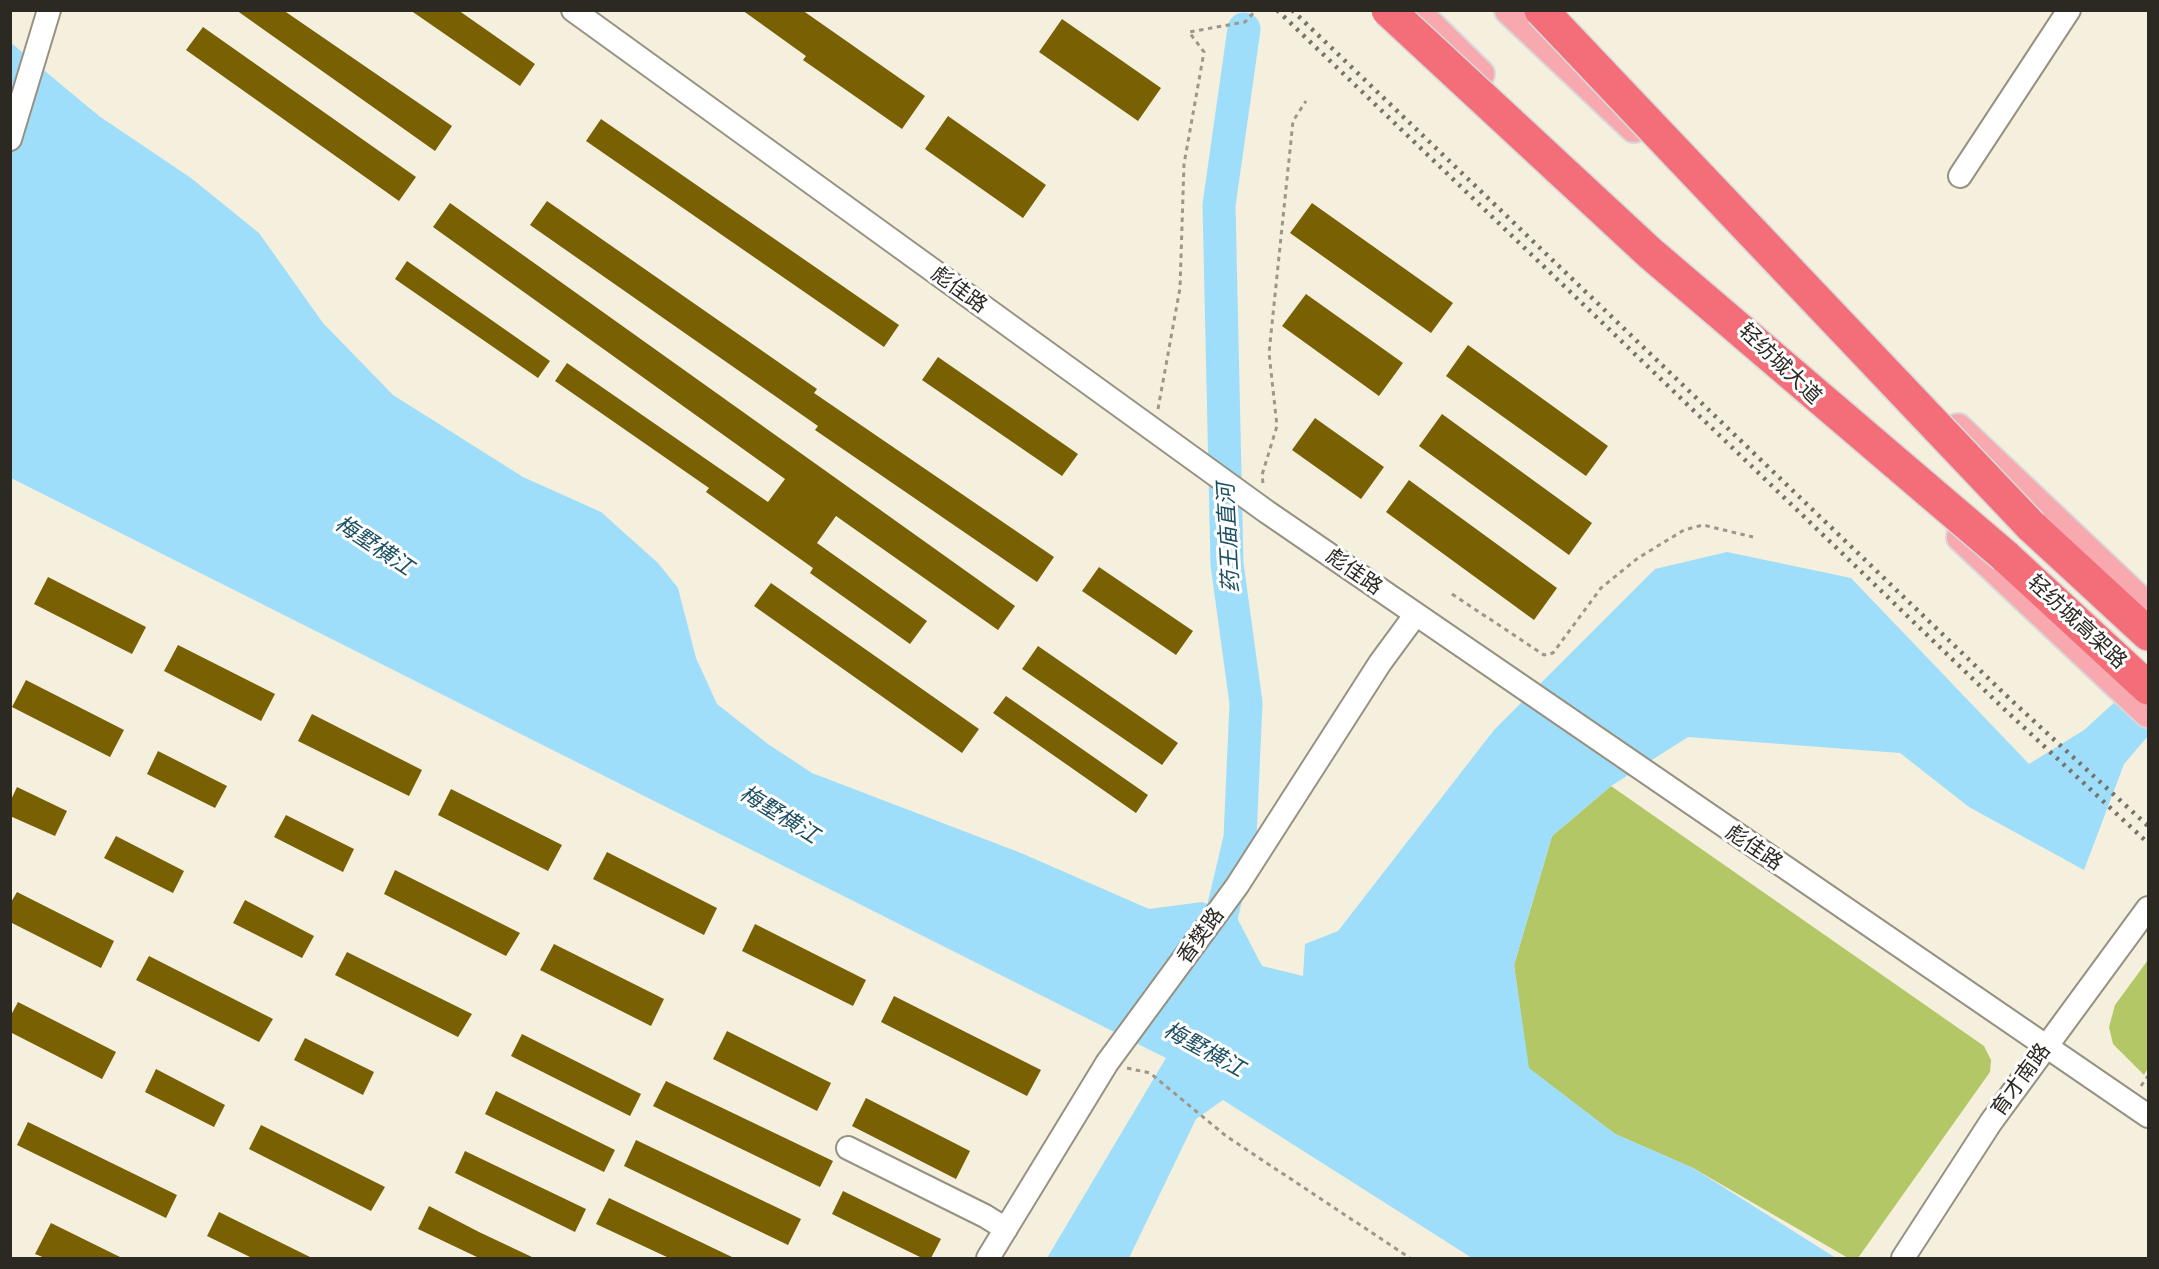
<!DOCTYPE html>
<meta charset="utf-8">
<style>
body{margin:0}
#map{position:relative;width:2159px;height:1269px;overflow:hidden;background:#f5efdd;font-family:Mulish,sans-serif}
canvas{display:block}
.frame{position:absolute;inset:0;border:12px solid #2c2923;pointer-events:none}
</style>
<div id="map">
<canvas width="2159" height="1269"></canvas>
<div class="frame"></div>
</div>
<script>
const c = document.querySelector('canvas').getContext('2d');
c.lineJoin = 'round';
function fill(path, color) {
  c.fillStyle = color;
  c.fill(path, 'evenodd');
}
function poly(rows) {
  const path = new Path2D();
  for (const r of rows) {
    path.moveTo(r[0], r[1]);
    for (let i = 2; i < r.length; i += 2) path.lineTo(r[i], r[i + 1]);
  }
  return path;
}
function stroke(path, color, width, dash) {
  c.strokeStyle = color;
  c.lineWidth = width;
  c.lineCap = dash ? 'butt' : 'round';
  c.setLineDash(dash || []);
  c.stroke(path);
}
function label(font, color, halo, rows, align = 'center') {
  c.font = font + ' Mulish,"Noto Sans SC",sans-serif';
  c.lineWidth = 6;
  c.setLineDash([]);
  c.textBaseline = 'middle';
  c.strokeStyle = halo;
  c.fillStyle = color;
  for (const [text, x, y, turn = 0] of rows) {
    c.save();
    c.translate(x, y);
    c.rotate((+turn || 0) * Math.PI / 180);
    c.textAlign = isNaN(turn) ? turn : align;
    if (halo) c.strokeText(text, 0, 0);
    c.fillText(text, 0, 0);
    c.restore();
  }
}
fill(poly([
 [1611,786,1984,1046,1991,1060,1990,1072,1858,1258,1848,1258,1693,1168,1615,1134,1528,1068,1514,965,1552,836],
 [2148,960,2148,1068,2144,1075,2113,1044,2109,1027,2115,1005]
]), '#b3c767');
fill(poly([
 [10,42,99,116,191,178,259,233,323,323,393,395,523,477,601,512,658,563,678,588,696,658,717,704,768,744,812,773,1021,853,1149,909,1202,902,1235,914,1262,966,1303,976,1305,944,1338,931,1494,730,1655,569,1727,552,1851,578,2029,764,2084,730,2148,672,2148,736,2124,764,2084,870,1969,807,1900,753,1688,737,1611,786,1552,836,1514,965,1529,1068,1615,1134,1693,1168,1836,1258,1472,1258,1223,1100,1196,1119,1129,1258,1047,1258,1166,1058,11,478]
]), '#9edefb');
stroke(poly([
 [1221,918,1240,838,1246,703,1227,564,1219,205,1244,29]
]), '#9edefb', 33);
fill(poly([
 [236,10,283,10,452,126,435,151],
 [410,10,458,10,535,64,520,86],
 [742,10,802,10,925,96,902,129,803,60,806,56],
 [1062,19,1161,88,1138,121,1039,52],
 [203,27,416,177,399,201,186,50],
 [948,116,1046,185,1023,218,925,149],
 [601,119,899,325,884,347,586,141],
 [547,201,817,389,814,393,1054,557,1037,582,815,430,818,426,530,225],
 [450,203,1015,606,998,630,836,516,817,543,927,621,910,644,810,573,813,568,706,492,709,488,555,381,567,363,768,502,785,479,433,227],
 [1312,203,1453,303,1431,333,1290,233],
 [407,261,550,361,538,378,395,279],
 [1306,294,1403,363,1379,396,1282,326],
 [1468,345,1608,446,1586,476,1446,376],
 [938,357,1078,454,1062,476,922,380],
 [1442,414,1592,523,1569,555,1419,446],
 [1315,418,1384,467,1361,499,1292,450],
 [1409,480,1557,588,1534,620,1386,512],
 [1099,567,1193,631,1176,655,1082,591],
 [48,577,146,627,132,654,34,604],
 [771,583,979,729,962,753,754,606],
 [178,645,275,694,261,721,164,671],
 [1038,646,1178,743,1162,765,1022,669],
 [26,680,124,730,110,757,12,707],
 [1006,696,1148,795,1136,813,993,713],
 [312,714,422,770,409,796,298,741],
 [158,751,227,786,215,808,147,774],
 [17,787,67,811,55,836,10,816,10,802],
 [451,789,562,845,548,871,438,815],
 [286,815,354,849,343,872,274,837],
 [116,836,184,871,173,893,104,858],
 [607,852,717,908,704,935,593,879],
 [395,870,520,933,506,956,384,894],
 [17,892,114,941,101,968,10,922,10,904],
 [245,900,314,936,302,958,233,923],
 [755,924,866,980,853,1006,742,951],
 [554,944,664,999,651,1026,540,970],
 [347,952,472,1014,458,1037,335,975],
 [149,956,273,1019,259,1042,136,980],
 [894,996,1041,1070,1027,1096,881,1022],
 [18,1002,116,1052,102,1079,10,1032,10,1017],
 [727,1031,831,1083,817,1111,713,1059],
 [522,1034,641,1094,630,1116,511,1056],
 [305,1038,374,1072,363,1095,294,1060],
 [156,1069,225,1105,214,1127,145,1092],
 [666,1081,833,1161,820,1187,653,1106],
 [496,1091,615,1150,604,1172,485,1114],
 [866,1098,970,1151,956,1179,852,1126],
 [28,1122,177,1195,166,1218,17,1145],
 [261,1125,385,1187,371,1211,249,1149],
 [636,1140,801,1219,788,1245,624,1166],
 [465,1151,586,1209,575,1232,455,1173],
 [843,1191,941,1239,931,1258,922,1258,832,1214],
 [609,1198,686,1235,734,1258,669,1258,596,1224],
 [429,1206,479,1232,534,1258,479,1258,418,1229],
 [219,1212,312,1258,252,1258,207,1236],
 [51,1223,122,1258,45,1258,35,1254]
]), '#786003');
const minor = poly([
 [573,10,1267,512,2148,1116],
 [10,139,49,10],
 [1960,176,2069,10],
 [848,1148,985,1216,1006,1229],
 [988,1258,1107,1063,1237,886,1380,663,1416,614],
 [1903,1258,1991,1122,2148,908]
]);
const major = poly([
 [1415,10,1480,74],
 [1509,10,1634,128],
 [1958,428,2148,608],
 [1961,537,2148,713]
]);
const highway = poly([
 [2031,526,2148,634],
 [2005,556,2148,688]
]);
stroke(minor, '#979181', 26);
stroke(major, '#d9d8d7', 32);
stroke(highway, '#d9d8d7', 36);
stroke(poly([
 [1158,409,1180,288,1184,164,1204,52,1189,32,1245,22,1256,10],
 [1263,483,1262,475,1277,426,1269,353,1293,121,1306,101],
 [1452,594,1544,655,1553,653,1601,588,1638,558,1684,530,1703,525,1753,537],
 [1127,1068,1150,1073,1226,1136,1410,1258],
 [2141,1086,2148,1076]
]), '#9c978a', 3, [4.5, 4.5]);
stroke(minor, '#fff', 22);
stroke(major, '#f8a8af', 28);
stroke(highway, '#f36e79', 33);
stroke(poly([
 [1277,10,2002,707,2148,843],
 [1292,10,2011,700,2148,826]
]), '#787369', 4.5, [3, 6]);
const highwayBridge = poly([
 [1388,10,1650,253,2005,556],
 [1541,10,2031,526]
]);
stroke(highwayBridge, '#d9d8d7', 36, []);
stroke(highwayBridge, '#f36e79', 33);
label('21px', '#2c2923', '#fff', [
 ["彪佳路",959,290,36],
 ["轻纺城大道",1780,364,44],
 ["彪佳路",1354,572,35],
 ["轻纺城高架路",2077,622,43],
 ["彪佳路",1754,848,34],
 ["香樊路",1201,936,-54],
 ["育才南路",2021,1080,-54]
]);
label('italic 22px', '#1d4f63', '#fff', [
 ["药王庙直河",1229,538,-93],
 ["梅墅横江",374,546,34],
 ["梅墅横江",779,815,32],
 ["梅墅横江",1204,1050,29]
]);
</script>
